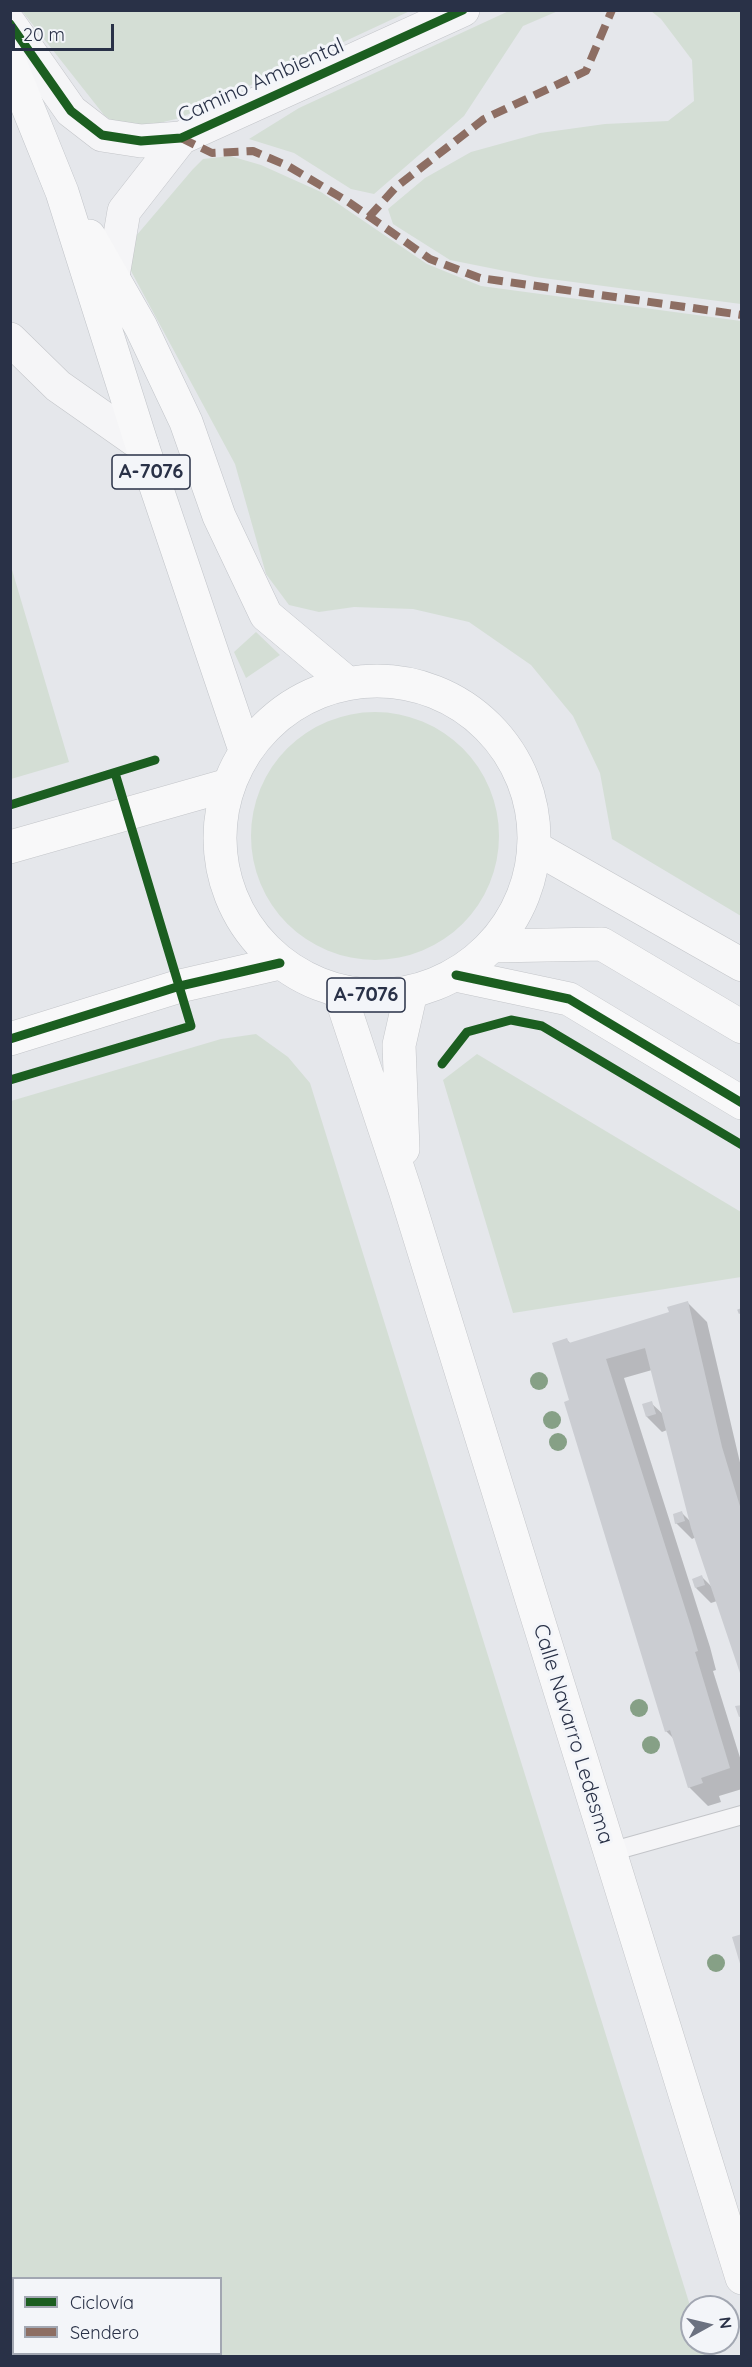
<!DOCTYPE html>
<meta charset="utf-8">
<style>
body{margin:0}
#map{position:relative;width:752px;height:2367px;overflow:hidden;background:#e5e7eb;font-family:Quicksand,sans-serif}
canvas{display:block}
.frame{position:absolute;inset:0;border:12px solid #293147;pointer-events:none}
.legend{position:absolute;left:12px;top:2277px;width:210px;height:78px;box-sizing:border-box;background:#f3f5f9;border:2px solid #a2a7b2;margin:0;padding:8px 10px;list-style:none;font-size:18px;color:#293147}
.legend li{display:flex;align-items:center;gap:12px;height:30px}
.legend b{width:30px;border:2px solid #a2a7b2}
.north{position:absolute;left:680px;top:2295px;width:60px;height:60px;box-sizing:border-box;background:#f3f5f9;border:2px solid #a2a7b2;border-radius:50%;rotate:82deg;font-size:16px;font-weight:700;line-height:24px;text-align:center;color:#293147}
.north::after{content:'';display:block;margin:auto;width:21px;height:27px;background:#6b7180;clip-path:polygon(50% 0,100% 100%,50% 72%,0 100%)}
.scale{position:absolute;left:12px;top:24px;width:102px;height:27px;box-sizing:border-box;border:3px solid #293147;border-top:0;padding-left:8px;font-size:18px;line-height:21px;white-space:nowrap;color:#293147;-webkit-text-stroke:4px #f3f5f9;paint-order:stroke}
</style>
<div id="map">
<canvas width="752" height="2367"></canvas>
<div class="frame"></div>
<ul class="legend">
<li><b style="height:8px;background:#1b5e20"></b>Ciclovía</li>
<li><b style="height:8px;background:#8d6e63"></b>Sendero</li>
</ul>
<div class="north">N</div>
<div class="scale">20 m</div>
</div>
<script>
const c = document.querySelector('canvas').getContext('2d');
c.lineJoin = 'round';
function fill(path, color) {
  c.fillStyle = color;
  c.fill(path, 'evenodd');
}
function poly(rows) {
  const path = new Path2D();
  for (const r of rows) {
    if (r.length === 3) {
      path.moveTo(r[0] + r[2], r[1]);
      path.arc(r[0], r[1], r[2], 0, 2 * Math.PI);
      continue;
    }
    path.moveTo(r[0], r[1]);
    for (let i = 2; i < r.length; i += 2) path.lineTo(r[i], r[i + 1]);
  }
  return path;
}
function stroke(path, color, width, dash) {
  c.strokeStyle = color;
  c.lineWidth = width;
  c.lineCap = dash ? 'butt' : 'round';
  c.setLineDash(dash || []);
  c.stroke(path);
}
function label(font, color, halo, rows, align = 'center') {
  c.font = font + ' Quicksand,sans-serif';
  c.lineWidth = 6;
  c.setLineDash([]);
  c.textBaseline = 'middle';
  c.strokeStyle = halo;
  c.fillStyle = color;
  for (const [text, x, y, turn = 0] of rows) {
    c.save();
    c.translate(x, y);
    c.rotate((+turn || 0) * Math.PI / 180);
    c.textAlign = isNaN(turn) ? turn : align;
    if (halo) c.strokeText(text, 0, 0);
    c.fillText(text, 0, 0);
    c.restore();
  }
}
fill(poly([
 [511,10,558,11,523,26,464,116,374,194,351,189,294,153,249,139,299,108],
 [22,11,410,11,180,118,126,131,104,115],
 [651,11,741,11,741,304,535,277,450,260,393,224,388,209,425,178,471,152,540,133,605,124,668,121,694,101,692,60,661,19],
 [230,156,261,165,321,192,427,264,481,286,741,321,741,916,612,839,600,773,573,716,531,665,469,622,413,609,354,607,319,612,289,605,266,574,235,464,131,271,130,243,193,169,203,159],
 [10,563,69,762,11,779,10,779],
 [256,632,280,655,246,678,234,652],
 [375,836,124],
 [256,1034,288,1057,310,1083,692,2312,692,2343,702,2343,706,2356,11,2356,11,1101,221,1039],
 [14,2278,220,2278,220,2354,14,2354],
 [477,1054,741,1212,741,1277,513,1313,443,1080]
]), '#d4ded5');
fill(poly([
 [688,1303,707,1322,742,1471,742,1675,717,1601,711,1603,696,1588,702,1577,712,1587,696,1537,692,1539,676,1523,682,1513,691,1522,667,1430,662,1432,647,1417,644,1405,651,1403,664,1415,652,1370,624,1378,710,1647,716,1670,713,1671,742,1764,742,1789,719,1796,721,1802,708,1806,689,1787,674,1739,666,1731,571,1401,567,1340,571,1344,670,1313]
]), '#0003');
fill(poly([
 [688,1301,722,1447,742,1513,742,1679,691,1528,645,1348,606,1359,691,1627,698,1651,695,1652,730,1768,701,1778,703,1783,688,1788,670,1730,665,1732,564,1402,569,1400,552,1343,567,1338,569,1343,598,1334,669,1312,667,1307],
 [652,1401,656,1414,646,1417,642,1404],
 [682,1511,685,1521,675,1524,673,1514],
 [702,1575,705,1585,695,1588,692,1579],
 [742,1705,742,1716,739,1717,735,1706],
 [742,1934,742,1967,741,1967,732,1937]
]), '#cbcdd2');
const lane = poly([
 [610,1852,742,1815]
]);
const street = poly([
 [10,24,71,111,102,135,141,141,181,138,463,10],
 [113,276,124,211,181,138],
 [10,339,58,386,142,445]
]);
const secondary = poly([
 [10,847,228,785],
 [534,847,742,965],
 [492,946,602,944,742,1027],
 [456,975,569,999,742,1103],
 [339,991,405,1190,742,2278],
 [10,1039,180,986,280,963],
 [403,1149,399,1045,411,992]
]);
const primary = poly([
 [10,63,62,192,142,445,245,750],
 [89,236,141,327,186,422,219,516,266,615,346,682],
 [377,838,157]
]);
stroke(lane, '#c3c5c9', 20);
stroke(street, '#c3c5c9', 34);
stroke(secondary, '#c3c5c9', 34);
stroke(primary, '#c1c4c9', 34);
stroke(poly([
 [739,1309,742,1316]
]), '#c6c8cd', 4, [4.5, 4.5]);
stroke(lane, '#f5f5f7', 18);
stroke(street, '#f5f5f7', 33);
stroke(secondary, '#f8f8f9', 33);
stroke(primary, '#f8f8f9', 33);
stroke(poly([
 [181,138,212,153,253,151,288,166,347,201,430,259,480,278,742,315],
 [369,217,396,187,484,119,586,71,612,10]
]), '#8d6e63', 8, [15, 8]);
stroke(poly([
 [10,24,71,111,102,135,141,141,181,138,463,10],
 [10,805,155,760],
 [456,975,569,999,742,1103],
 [10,1039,180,986,280,963],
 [442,1064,467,1032,511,1020,542,1026,742,1145],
 [10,1080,191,1026,115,773]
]), '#1b5e20', 9);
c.fillStyle = '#86a086';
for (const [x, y] of [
 [539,1381],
 [552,1420],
 [558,1442],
 [639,1708],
 [651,1745],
 [716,1963]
]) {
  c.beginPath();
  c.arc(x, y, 9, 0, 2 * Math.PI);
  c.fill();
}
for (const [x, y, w] of [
 [151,472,78],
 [366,995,78]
]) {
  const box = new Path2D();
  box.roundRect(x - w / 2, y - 17, w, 34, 4.5);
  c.fillStyle = '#f3f5f9';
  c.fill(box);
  stroke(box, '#293147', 1.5);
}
label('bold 20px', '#293147', null, [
 ["A-7076",151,472],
 ["A-7076",366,995]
]);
label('21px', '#293147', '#f3f5f9', [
 ["Camino Ambiental",261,81,-24],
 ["Calle Navarro Ledesma",573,1734,73]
]);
</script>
